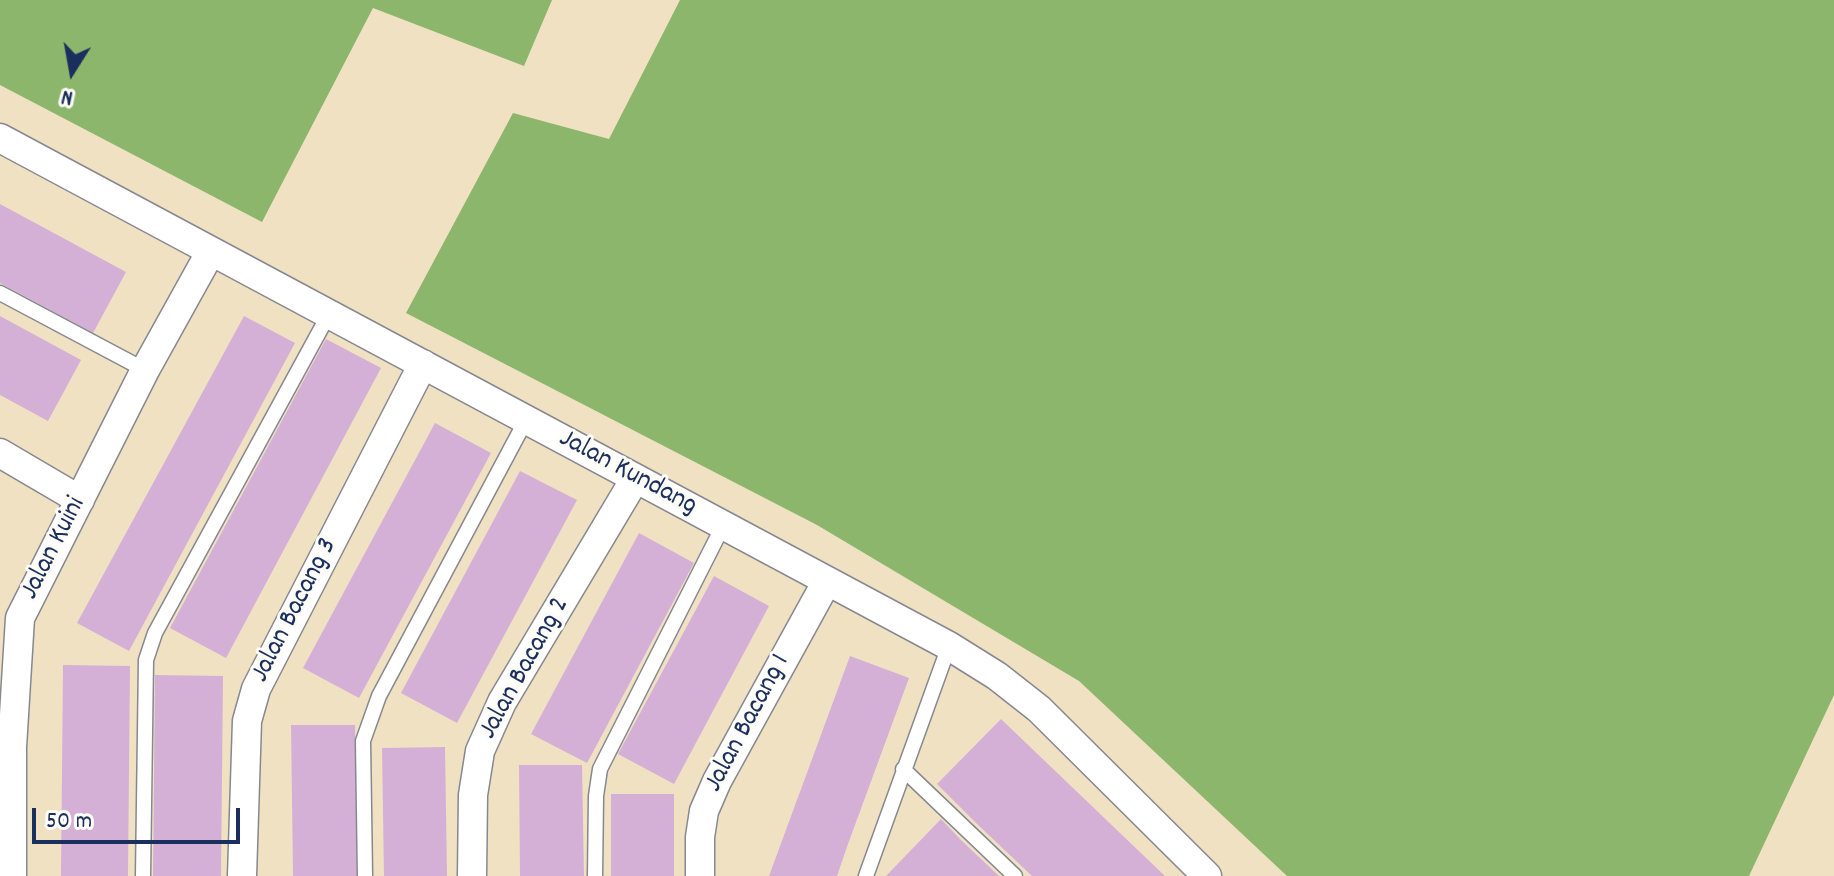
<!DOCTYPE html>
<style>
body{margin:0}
#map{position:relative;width:1834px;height:876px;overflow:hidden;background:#f0e1c3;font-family:Dekko,sans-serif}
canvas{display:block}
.north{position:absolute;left:32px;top:32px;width:80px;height:80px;-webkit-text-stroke:6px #fdfcf7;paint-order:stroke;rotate:191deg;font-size:22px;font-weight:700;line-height:32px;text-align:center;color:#1b2f5e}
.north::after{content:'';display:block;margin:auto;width:28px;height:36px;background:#1b2f5e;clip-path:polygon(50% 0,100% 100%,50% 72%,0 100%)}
.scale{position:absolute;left:32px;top:808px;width:208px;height:36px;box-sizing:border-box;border:4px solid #1b2f5e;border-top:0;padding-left:10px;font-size:24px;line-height:28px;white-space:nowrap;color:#1b2f5e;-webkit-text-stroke:6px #fdfcf7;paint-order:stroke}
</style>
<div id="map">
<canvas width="1834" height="876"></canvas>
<div class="north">N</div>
<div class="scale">50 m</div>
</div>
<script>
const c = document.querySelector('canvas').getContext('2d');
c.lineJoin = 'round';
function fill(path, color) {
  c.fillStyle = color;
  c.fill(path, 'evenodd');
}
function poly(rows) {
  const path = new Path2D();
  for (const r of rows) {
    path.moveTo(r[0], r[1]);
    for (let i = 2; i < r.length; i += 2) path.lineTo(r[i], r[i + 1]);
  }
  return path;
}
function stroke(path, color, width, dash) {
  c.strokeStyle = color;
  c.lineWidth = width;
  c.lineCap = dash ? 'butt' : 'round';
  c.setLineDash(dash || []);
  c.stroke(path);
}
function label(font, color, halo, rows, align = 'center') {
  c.font = font + ' Dekko,sans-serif';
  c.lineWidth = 6;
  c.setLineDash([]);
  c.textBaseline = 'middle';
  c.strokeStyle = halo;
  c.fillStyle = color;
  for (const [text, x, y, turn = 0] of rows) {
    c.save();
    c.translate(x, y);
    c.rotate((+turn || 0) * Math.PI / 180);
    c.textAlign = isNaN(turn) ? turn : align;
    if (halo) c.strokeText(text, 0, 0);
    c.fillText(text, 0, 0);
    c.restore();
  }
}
fill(poly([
 [0,0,552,0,524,66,373,8,262,222,0,85],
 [680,0,1834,0,1834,695,1749,876,1287,876,1079,681,817,525,406,313,513,113,609,139]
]), '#8cb66c');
fill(poly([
 [0,204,126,272,93,333,0,283],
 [0,316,81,360,48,421,0,395],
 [244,316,295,343,129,651,77,623],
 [326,339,381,368,226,658,170,628],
 [435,423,491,453,359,698,303,668],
 [520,471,577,500,457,723,401,693],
 [639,533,694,563,587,763,531,734],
 [714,576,769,606,674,784,618,754],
 [850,656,909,678,848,844,837,876,769,876],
 [63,665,130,666,128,876,61,876],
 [155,675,223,676,221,876,153,876],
 [1001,719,1120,833,1165,876,1032,876,976,823,937,784],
 [291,725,355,725,357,876,293,876],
 [445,747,447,876,384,876,382,748],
 [519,765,582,765,584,876,520,876],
 [611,794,674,794,674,876,611,876],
 [941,819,960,839,999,876,886,876]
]), '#d4b0d6');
const service = poly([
 [0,293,145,370],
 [903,769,1015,876],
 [143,876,146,660,155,633,329,314],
 [365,876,363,741,379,696,526,420],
 [595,876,596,796,600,769,723,526],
 [866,876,949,646]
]);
const minor = poly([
 [0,138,949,646,997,676,1039,709,1207,876],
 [0,453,80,500],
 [12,876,12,747,20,618,145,370,211,251],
 [242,876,247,721,256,689,423,364],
 [472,876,473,795,480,751,502,702,635,479],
 [700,876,700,837,704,811,717,781,827,581]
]);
stroke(service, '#868890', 17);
stroke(minor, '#868890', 31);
stroke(service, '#fff', 14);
stroke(minor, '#fff', 28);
label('28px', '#1b2f5e', '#fdfcf7', [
 ["Jalan Kundang",627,474,28],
 ["Jalan Kuini",55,549,-63],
 ["Jalan Bacang 3",296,611,-63],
 ["Jalan Bacang 2",526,669,-61],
 ["Jalan Bacang 1",749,724,-62]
]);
</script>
